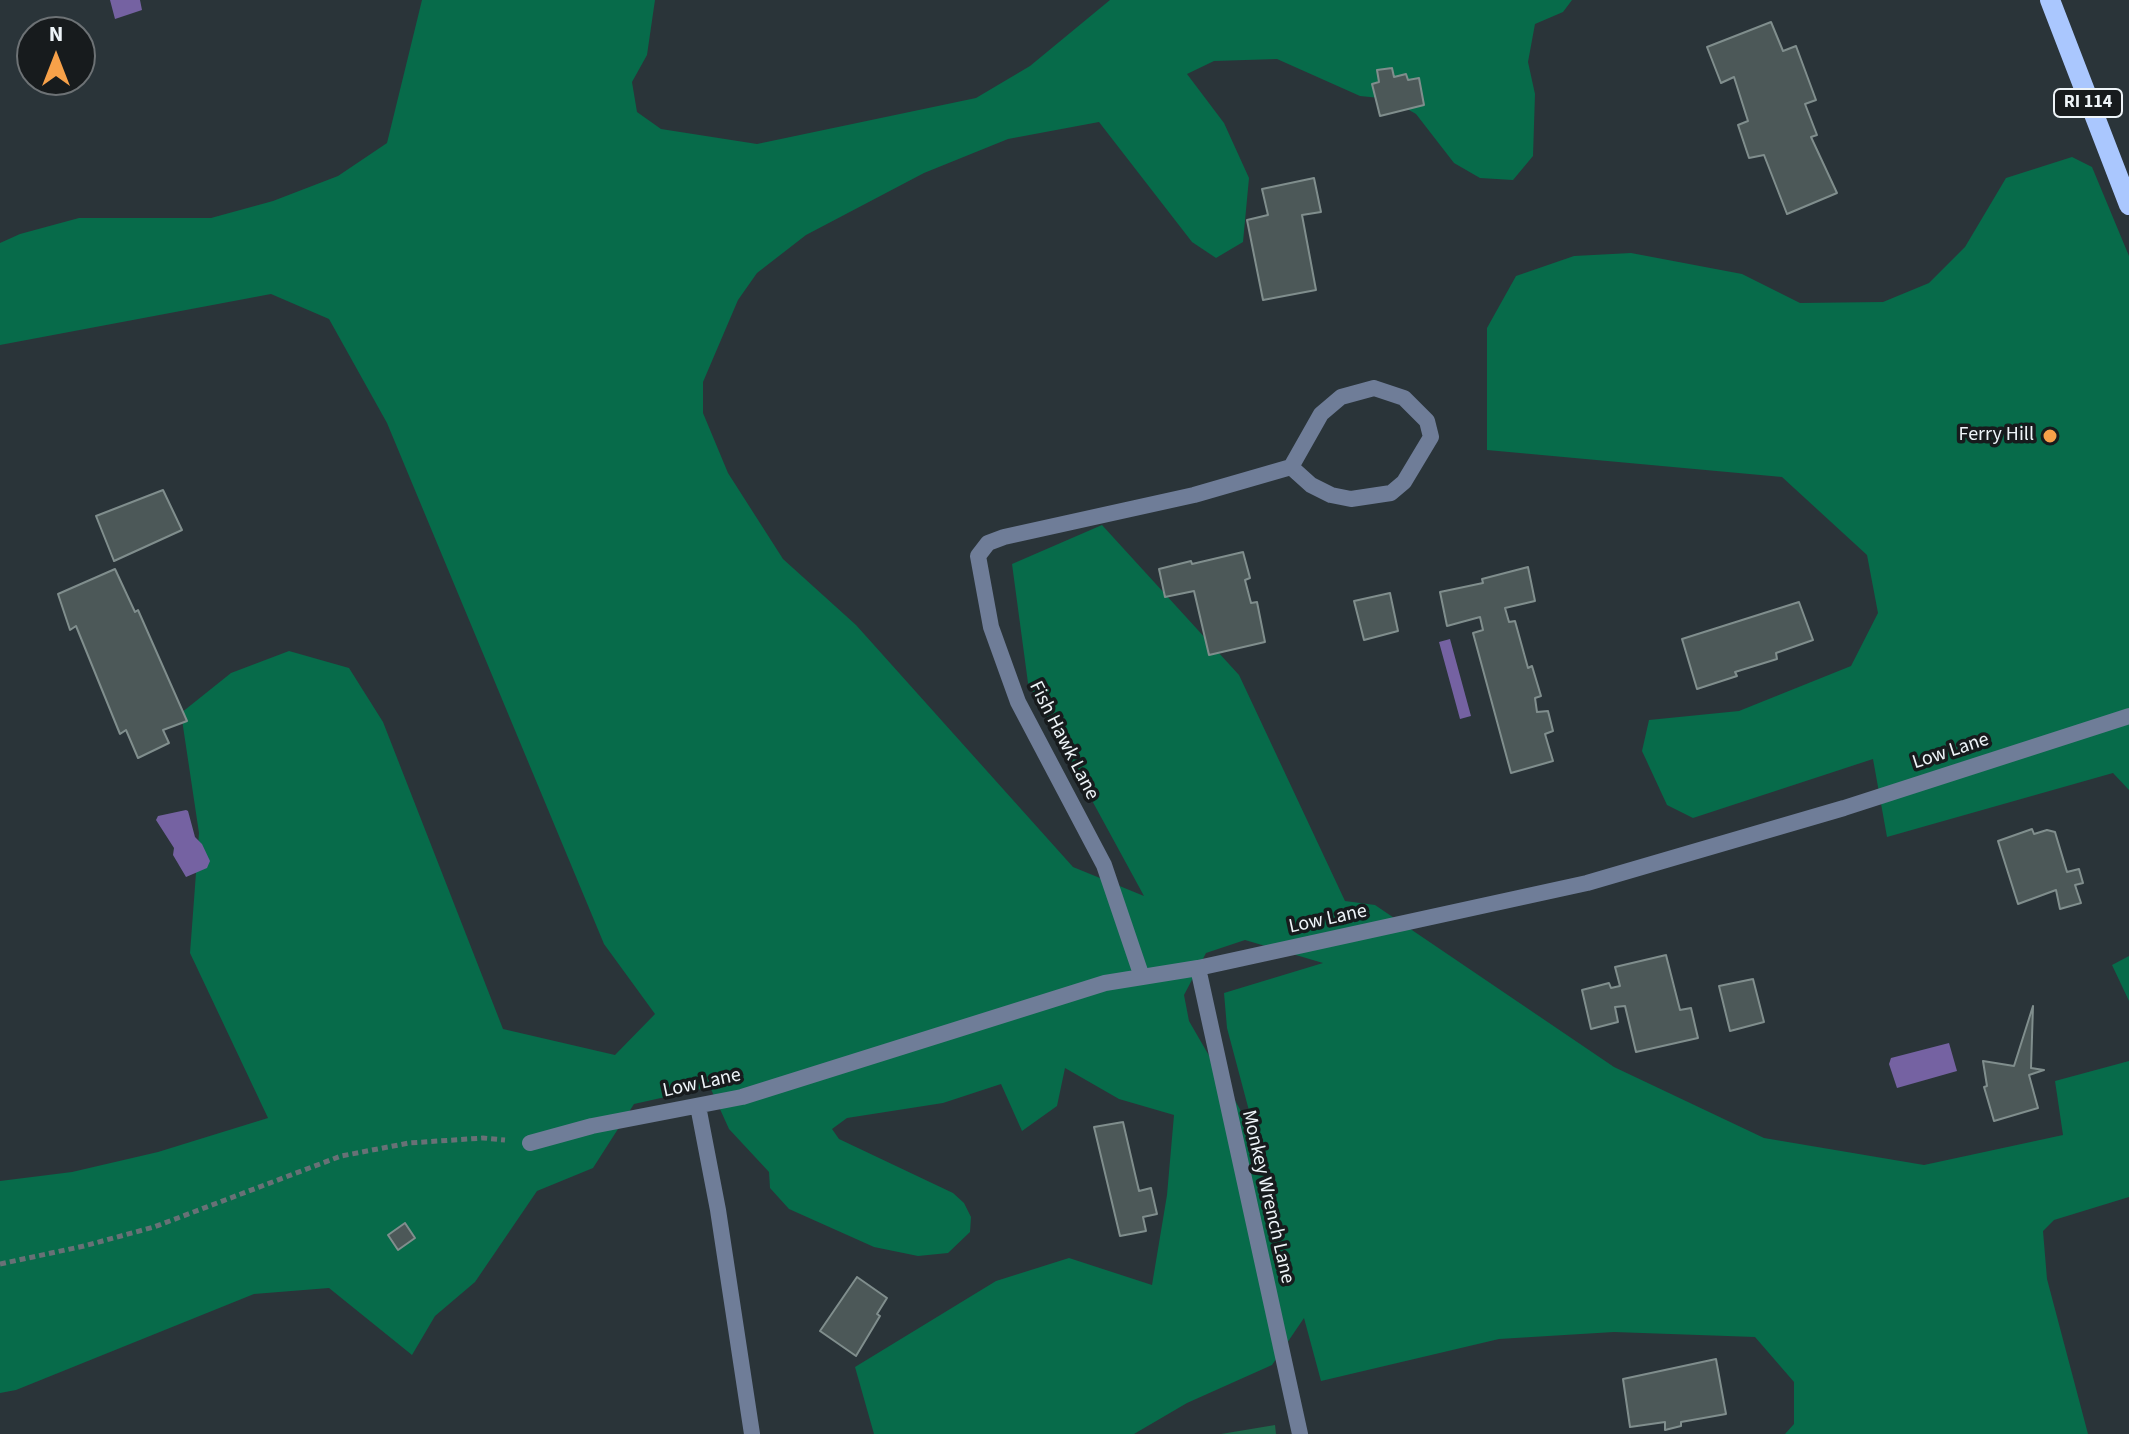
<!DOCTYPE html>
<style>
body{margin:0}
#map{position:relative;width:2129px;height:1434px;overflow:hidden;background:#2a3439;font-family:"Source Sans 3",sans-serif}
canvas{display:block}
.north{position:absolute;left:16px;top:16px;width:80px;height:80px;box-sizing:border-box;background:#171b1d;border:2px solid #6d7275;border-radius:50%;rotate:0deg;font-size:22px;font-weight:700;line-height:32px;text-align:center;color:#eef4f8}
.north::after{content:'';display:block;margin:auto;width:28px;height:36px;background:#f7a149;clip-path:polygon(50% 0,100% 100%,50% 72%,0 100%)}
</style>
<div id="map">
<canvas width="2129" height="1434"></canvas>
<div class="north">N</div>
</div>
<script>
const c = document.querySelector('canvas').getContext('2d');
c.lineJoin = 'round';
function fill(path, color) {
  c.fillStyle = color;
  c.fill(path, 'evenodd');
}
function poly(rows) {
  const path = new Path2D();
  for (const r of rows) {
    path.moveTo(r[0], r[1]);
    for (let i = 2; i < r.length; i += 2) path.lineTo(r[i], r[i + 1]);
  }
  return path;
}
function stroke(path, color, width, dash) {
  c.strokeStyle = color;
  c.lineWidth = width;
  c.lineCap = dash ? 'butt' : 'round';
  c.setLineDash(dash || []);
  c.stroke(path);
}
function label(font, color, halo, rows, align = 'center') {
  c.font = font + ' "Source Sans 3",sans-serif';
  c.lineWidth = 7;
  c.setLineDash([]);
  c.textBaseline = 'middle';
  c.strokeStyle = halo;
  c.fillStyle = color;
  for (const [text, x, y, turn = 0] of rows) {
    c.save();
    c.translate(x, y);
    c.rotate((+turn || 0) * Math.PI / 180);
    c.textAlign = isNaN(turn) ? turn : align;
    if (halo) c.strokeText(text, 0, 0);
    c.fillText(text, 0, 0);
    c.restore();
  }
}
fill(poly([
 [1275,1425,1276,1434,1221,1434]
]), '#1e684b');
fill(poly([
 [422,0,655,0,647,55,632,82,637,112,661,129,757,144,976,98,1030,66,1110,0,1572,0,1563,12,1535,24,1528,62,1535,94,1533,156,1513,180,1480,178,1454,163,1416,114,1390,99,1360,96,1277,59,1214,61,1187,74,1224,123,1249,178,1243,242,1216,258,1192,242,1099,122,1008,139,924,173,806,235,757,273,738,300,703,382,703,413,728,473,783,559,856,625,1073,867,1144,896,1028,683,1012,564,1102,525,1239,675,1345,901,1375,905,1614,1067,1764,1138,1924,1165,2063,1135,2055,1081,2129,1061,2129,1197,2054,1220,2043,1231,2047,1279,2088,1434,1785,1434,1794,1424,1794,1382,1755,1337,1614,1332,1499,1339,1321,1381,1304,1318,1272,1365,1187,1403,1134,1434,874,1434,855,1367,996,1281,1069,1258,1152,1285,1167,1195,1174,1115,1119,1099,1065,1068,1057,1106,1022,1131,1001,1084,943,1103,847,1118,832,1129,839,1139,953,1193,964,1203,971,1217,970,1232,948,1253,918,1256,874,1247,789,1209,770,1188,769,1172,729,1129,710,1087,634,1104,593,1168,537,1191,475,1282,435,1316,412,1355,329,1288,254,1294,16,1390,0,1393,0,1181,72,1172,158,1152,268,1118,190,953,199,833,181,713,231,673,289,651,349,668,383,722,503,1029,615,1055,655,1014,604,944,387,423,329,319,271,294,0,345,0,243,20,234,79,218,211,218,273,201,338,176,387,143],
 [1245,940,1323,963,1224,993,1227,1028,1256,1137,1189,1021,1184,995,1206,953],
 [2072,157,2092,167,2129,256,2129,790,2113,773,1887,837,1873,759,1693,818,1667,805,1642,751,1649,720,1739,711,1851,666,1878,613,1867,555,1782,477,1487,450,1487,328,1516,276,1574,256,1631,253,1742,274,1800,303,1883,302,1929,283,1965,247,2006,178],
 [2129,956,2129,1001,2112,965]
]), '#076b4a');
fill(poly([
 [110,0,140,0,142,10,115,19],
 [1450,639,1471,716,1460,719,1439,642],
 [186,810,188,811,195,837,202,844,210,861,207,868,186,877,173,855,174,848,156,820,158,816],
 [1949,1043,1957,1071,1897,1088,1889,1064,1891,1058]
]), '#7562a2');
const building = poly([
 [1771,22,1783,51,1796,46,1816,100,1805,104,1817,135,1811,137,1837,193,1787,214,1764,155,1749,158,1738,125,1748,121,1734,77,1721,83,1707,47,1771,22],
 [1392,68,1394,77,1406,74,1408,80,1419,78,1424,105,1380,116,1372,84,1379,82,1377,70,1392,68],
 [1314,178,1321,212,1302,215,1316,290,1263,300,1247,220,1268,215,1262,189,1314,178],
 [163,490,182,530,114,561,96,516,163,490],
 [1243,552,1250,578,1245,580,1251,603,1257,602,1265,642,1209,655,1194,591,1165,597,1159,569,1191,561,1192,564,1243,552],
 [1528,567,1535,601,1505,608,1509,622,1515,621,1528,668,1532,666,1541,696,1535,698,1537,712,1548,711,1553,731,1545,734,1553,761,1511,773,1473,633,1483,630,1480,617,1447,626,1440,592,1483,583,1482,579,1528,567],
 [115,569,135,612,138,610,187,721,163,730,169,743,138,758,126,730,120,734,76,626,70,630,58,594,115,569],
 [1390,593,1398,631,1364,640,1354,601,1390,593],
 [1799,602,1813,640,1776,653,1777,659,1735,672,1737,676,1697,689,1682,639,1799,602],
 [2032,829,2034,834,2047,830,2055,832,2067,872,2079,869,2083,883,2075,885,2081,903,2060,909,2056,890,2018,904,1998,841,2032,829],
 [1666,955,1680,1010,1691,1008,1698,1038,1636,1052,1625,1006,1615,1007,1618,1022,1591,1029,1582,990,1609,983,1611,988,1620,986,1615,967,1666,955],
 [1753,979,1764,1022,1730,1031,1719,986,1753,979],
 [2033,1006,2031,1068,2044,1070,2029,1075,2038,1108,1994,1121,1984,1087,1987,1086,1983,1061,2014,1066,2033,1006],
 [1123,1122,1139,1191,1151,1188,1157,1214,1143,1217,1146,1231,1120,1236,1094,1127,1123,1122],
 [405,1223,415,1238,398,1250,388,1235,405,1223],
 [857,1277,887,1298,877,1314,880,1316,856,1356,820,1331,857,1277],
 [1716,1359,1726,1414,1681,1422,1681,1426,1665,1430,1665,1422,1630,1427,1623,1379,1716,1359]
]);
fill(building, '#4c5858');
stroke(building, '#808e8d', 2);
stroke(poly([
 [0,1264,84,1246,154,1227,341,1156,409,1143,483,1138,505,1140]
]), '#687176', 5, [6, 4]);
stroke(poly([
 [1374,388,1404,398,1427,421,1431,437,1404,482,1391,493,1351,499,1331,495,1311,485,1291,467,1321,414,1341,397,1374,388],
 [1198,968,1300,1434],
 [1142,977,1104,865,1018,702,991,627,978,556,988,543,1004,537,1194,495,1291,467],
 [698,1106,718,1210,752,1434],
 [530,1143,592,1126,742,1097,1105,983,1198,968,1587,883,1844,808,2129,716]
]), '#6f7d98', 16);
stroke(poly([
 [2050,0,2129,205]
]), '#aac7fe', 20);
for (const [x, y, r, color] of [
 [2050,436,8,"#f7a149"]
]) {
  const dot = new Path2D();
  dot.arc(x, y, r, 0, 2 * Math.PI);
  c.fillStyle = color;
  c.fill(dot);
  stroke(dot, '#171b1d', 3);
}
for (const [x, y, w] of [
 [2088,103,68]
]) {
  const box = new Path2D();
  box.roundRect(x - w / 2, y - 14, w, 28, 6);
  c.fillStyle = '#171b1d';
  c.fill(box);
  stroke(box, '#eef4f8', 2);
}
label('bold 18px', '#eef4f8', null, [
 ["RI 114",2088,103]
]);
label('20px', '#eef4f8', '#171b1d', [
 ["Ferry Hill",2034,436]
], 'right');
label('20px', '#eef4f8', '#171b1d', [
 ["Fish Hawk Lane",1063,741,63],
 ["Low Lane",1951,752,-18],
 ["Low Lane",1328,920,-12],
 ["Low Lane",702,1084,-12],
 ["Monkey Wrench Lane",1267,1197,77]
]);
</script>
